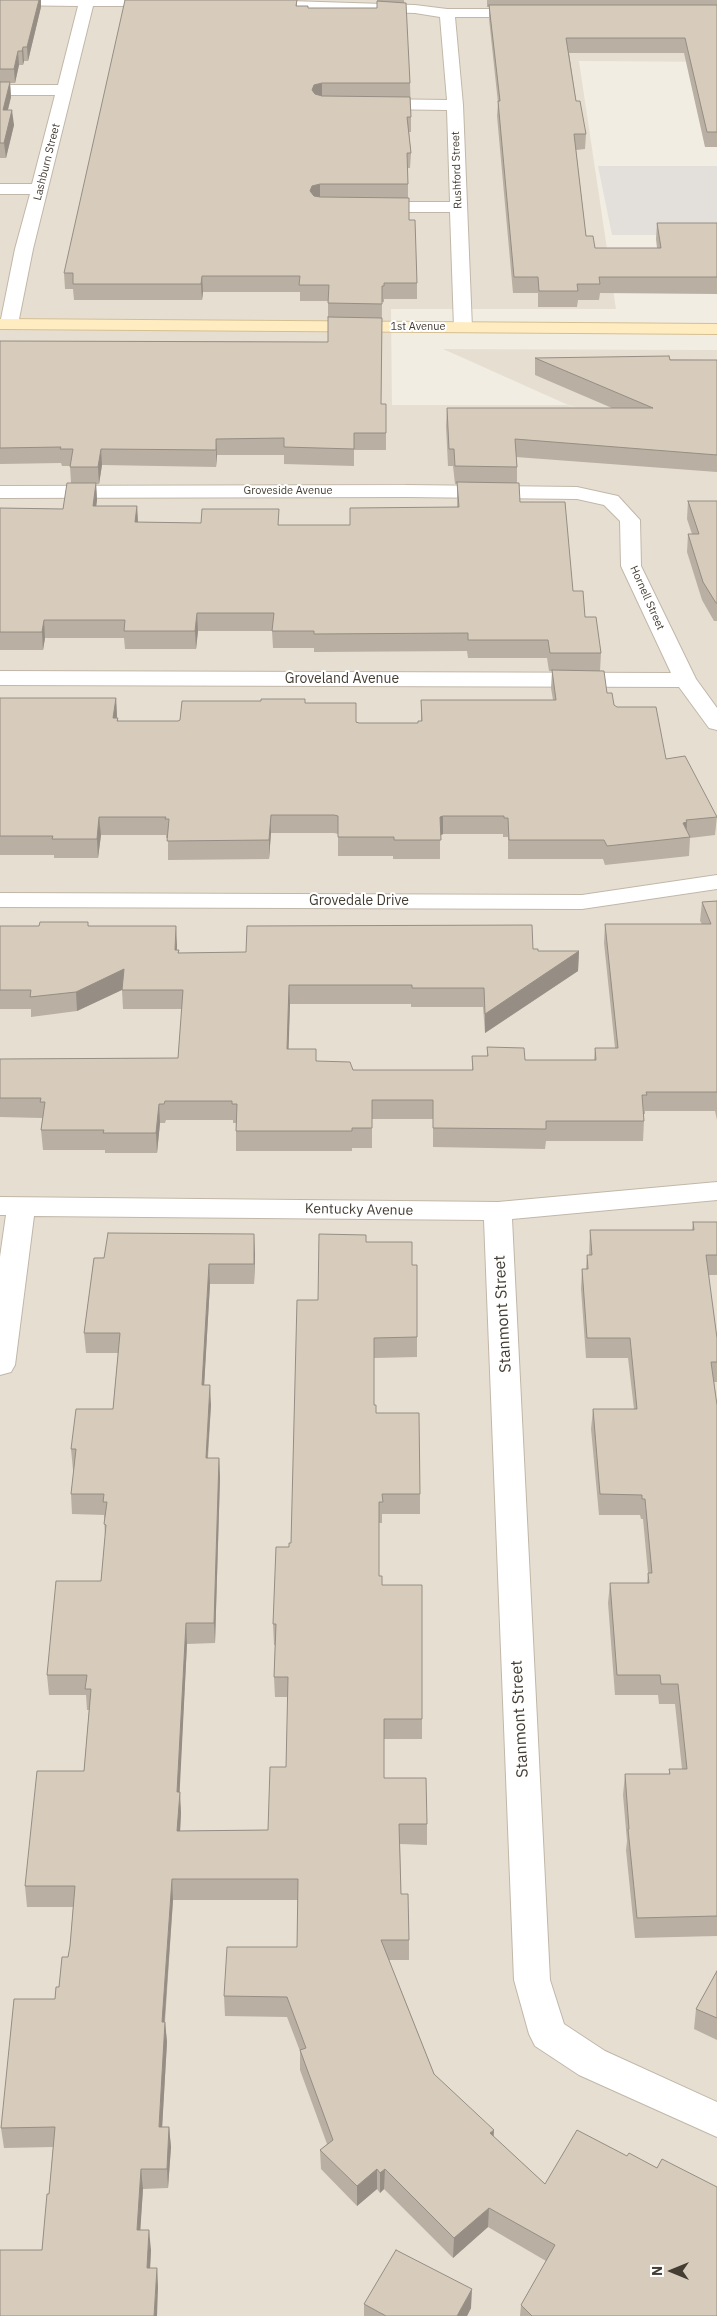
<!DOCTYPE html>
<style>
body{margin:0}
#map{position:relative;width:717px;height:2316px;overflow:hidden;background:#f2ede3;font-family:"IBM Plex Sans",sans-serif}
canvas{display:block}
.north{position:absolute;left:647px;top:2246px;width:50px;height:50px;-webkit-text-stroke:4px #fff;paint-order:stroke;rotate:270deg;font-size:14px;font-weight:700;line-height:20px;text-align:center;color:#443d33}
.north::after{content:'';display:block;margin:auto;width:18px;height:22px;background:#443d33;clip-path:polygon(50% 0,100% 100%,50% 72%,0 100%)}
</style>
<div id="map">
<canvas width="717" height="2316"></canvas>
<div class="north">N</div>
</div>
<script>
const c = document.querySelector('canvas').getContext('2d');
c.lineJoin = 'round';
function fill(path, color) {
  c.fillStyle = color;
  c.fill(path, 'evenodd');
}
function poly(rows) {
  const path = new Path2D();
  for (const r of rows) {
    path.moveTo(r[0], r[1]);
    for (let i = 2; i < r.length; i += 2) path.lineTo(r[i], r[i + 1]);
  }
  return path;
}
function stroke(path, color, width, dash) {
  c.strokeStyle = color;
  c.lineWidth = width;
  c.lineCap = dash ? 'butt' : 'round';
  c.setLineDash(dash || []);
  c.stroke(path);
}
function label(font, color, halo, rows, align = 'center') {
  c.font = font + ' "IBM Plex Sans",sans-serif';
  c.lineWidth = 4;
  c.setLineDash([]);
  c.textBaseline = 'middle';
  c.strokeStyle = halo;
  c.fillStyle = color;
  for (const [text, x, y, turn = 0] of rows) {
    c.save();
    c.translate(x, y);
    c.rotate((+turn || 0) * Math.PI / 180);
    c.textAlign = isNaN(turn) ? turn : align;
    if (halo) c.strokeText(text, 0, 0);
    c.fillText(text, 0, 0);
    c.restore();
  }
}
fill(poly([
 [0,0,717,0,717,62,579,61,616,309,391,309,392,405,567,405,685,451,717,451,717,2316,0,2316],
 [443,349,717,350,717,450,686,450,568,405]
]), '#e6dfd1');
fill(poly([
 [598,166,717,166,717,235,612,235]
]), '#e3e0dc');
const street = poly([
 [0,0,167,0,168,2,161,6,93,6,33,249,18,324,15,328,9,329,3,328,0,324,15,249,30,194,0,194,0,184,32,184,55,95,0,95,0,85,58,85,78,6,0,5,0,0],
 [258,0,415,5,447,9,526,9,533,13,526,17,455,17,463,105,472,328,469,332,457,332,454,328,450,212,372,212,366,211,364,207,366,203,372,202,450,202,447,110,374,109,368,107,366,104,368,101,374,99,447,100,440,17,415,13,259,8,252,4,258,0],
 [406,485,577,487,618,496,640,520,641,566,696,679,717,708,717,730,709,728,679,687,0,685,0,671,671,673,621,566,620,521,604,505,577,499,406,497,0,498,0,486,406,485],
 [717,875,717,889,582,909,0,907,0,893,582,895,717,875],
 [717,1182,717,1200,512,1219,550,1980,564,2024,605,2051,717,2102,717,2137,579,2075,535,2046,529,2034,514,1980,484,1220,34,1216,15,1365,11,1372,0,1375,0,1257,6,1215,0,1215,0,1197,498,1202,717,1182]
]);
const secondary = poly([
 [0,319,717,324,717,334,0,329,0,319]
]);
stroke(street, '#c1b7a9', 2);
stroke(secondary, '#d4bf91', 2);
fill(street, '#fff');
fill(secondary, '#ffedc1');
fill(poly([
 [0,0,41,0,41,7,28,61,24,61,23,65,19,65,15,83,10,83,11,97,8,110,14,125,6,158,0,158],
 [297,0,297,6,308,8,377,8,377,0,404,0,410,83,411,117,411,132,409,132,411,153,410,168,408,168,408,198,409,220,417,283,417,299,384,299,384,302,382,302,381,404,386,404,386,450,354,450,354,466,284,464,284,455,217,455,216,467,102,465,99,484,96,484,97,500,96,506,137,506,138,522,279,525,350,525,457,507,457,484,455,484,453,466,448,466,446,426,447,408,612,408,535,375,535,358,717,360,717,472,516,457,517,467,517,483,520,502,573,591,585,617,601,653,600,671,607,693,614,705,666,759,717,816,715,835,690,838,689,856,605,865,603,859,508,859,508,837,503,837,503,834,443,834,440,836,440,859,393,859,393,856,338,856,338,834,334,833,271,833,269,859,168,860,168,838,166,838,166,835,101,835,98,858,54,858,54,855,0,855,0,698,116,698,117,718,118,718,118,721,178,721,305,703,359,723,418,723,421,721,421,700,553,700,551,688,552,671,549,671,547,658,468,658,467,651,314,652,314,648,273,648,272,631,198,631,196,649,125,649,124,638,45,638,43,650,0,650,0,508,63,509,71,483,70,466,62,466,61,463,0,464,0,341,328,342,328,301,300,301,300,292,203,292,202,300,74,300,73,289,65,289,64,273],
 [487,0,717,0,717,147,705,147,684,53,569,53,576,101,586,134,585,149,576,150,586,236,595,248,657,248,656,239,657,223,717,223,717,294,600,293,599,300,578,300,577,307,538,307,538,293,513,293,497,116,498,103,489,19,489,7,487,7],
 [688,501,717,501,717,621,714,621,702,600,687,552,688,534,692,534,687,519],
 [717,901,717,1120,715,1111,645,1111,645,1114,644,1114,644,1121,643,1141,546,1141,545,1149,433,1147,433,1119,372,1119,372,1148,352,1148,352,1151,236,1151,236,1123,233,1123,233,1120,166,1120,165,1123,160,1123,157,1153,105,1153,105,1150,43,1150,41,1130,42,1121,42,1118,0,1117,0,1059,178,1058,182,1009,123,1009,122,990,77,1011,31,1017,31,1009,0,1009,0,926,88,926,177,945,177,950,179,953,533,949,538,951,579,951,578,971,485,1033,483,1007,411,1007,411,1004,290,1004,288,1049,316,1061,353,1070,472,1070,472,1056,487,1056,487,1047,525,1060,594,1060,595,1048,615,1048,604,943,605,924,702,924,700,921,702,902],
 [693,1222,717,1222,717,1275,708,1275,717,1338,717,1382,714,1382,717,1405,717,1936,635,1938,626,1850,627,1841,623,1795,625,1774,669,1774,669,1769,682,1769,675,1704,659,1704,658,1695,615,1695,608,1603,610,1583,647,1583,648,1573,643,1519,641,1519,640,1515,599,1515,591,1429,593,1409,634,1409,628,1358,586,1358,581,1289,582,1269,586,1269,587,1255,589,1255,590,1230,692,1230],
 [366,1242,412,1265,417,1265,417,1357,374,1358,374,1405,376,1413,420,1494,420,1514,382,1514,382,1523,379,1523,379,1576,422,1719,422,1739,384,1739,384,1778,427,1824,427,1845,400,1844,401,1894,409,1940,409,1960,389,1960,434,2074,494,2137,545,2184,717,2316,520,2316,521,2305,546,2261,488,2227,453,2258,384,2189,380,2193,377,2189,357,2206,321,2169,320,2150,327,2144,300,2070,300,2051,287,2017,225,2016,224,1996,297,1947,298,1900,173,1900,165,2022,167,2042,162,2127,169,2127,171,2147,168,2188,143,2189,140,2230,151,2250,150,2268,157,2268,158,2288,42,2250,49,2194,53,2147,4,2148,1,2128,55,1999,68,1957,70,1946,73,1907,27,1907,25,1886,84,1771,89,1710,87,1710,86,1695,49,1695,47,1675,101,1581,105,1537,104,1515,72,1514,71,1494,74,1470,73,1470,71,1449,113,1409,118,1353,86,1353,84,1333,94,1258,255,1254,254,1284,210,1284,204,1385,211,1405,208,1458,219,1458,220,1478,215,1643,187,1644,179,1792,181,1813,180,1831,268,1830,286,1767,288,1697,275,1697,274,1677,275,1645,274,1645,273,1624,289,1547,291,1543,318,1300],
 [717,1971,717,2040,694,2029,696,2009],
 [364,2304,471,2308,467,2316,364,2316]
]), '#b9afa2');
fill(poly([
 [39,0,41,0,41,7,28,61,27,47],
 [23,47,24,61,23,65,22,51],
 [18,51,19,65,15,83,14,69],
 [10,82,11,97,4,125,3,110],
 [322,83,322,97,314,100,312,90,314,85],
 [12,110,14,125,6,158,4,143],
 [320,184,320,199,312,201,310,191,312,186],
 [202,276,203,292,202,300,201,284],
 [216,439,217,455,216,467],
 [101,449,102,465,99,484,98,467],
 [96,483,97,500,94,524,93,506],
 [137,506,138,524,135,522],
 [197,613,198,631,196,649,195,631],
 [44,620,45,638,43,650,42,632],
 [116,698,117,716,114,737,113,718],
 [271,815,271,833,269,859,269,840],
 [443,816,443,834,439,836,440,817],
 [99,817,101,835,98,858,97,839],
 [687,822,686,837,683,823],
 [176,926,177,945,176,969,175,950],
 [579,951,578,971,485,1033,485,1014],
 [124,969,126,988,77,1011,76,992],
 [289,985,290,1004,288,1068,287,1049],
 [159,1104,160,1123,157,1153,156,1133],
 [254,1234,255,1254,254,1284],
 [209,1264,210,1284,203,1405,202,1385],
 [210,1385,211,1405,206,1478,206,1458],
 [219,1458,220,1478,215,1643,214,1623],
 [186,1623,187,1644,179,1805,180,1792,181,1813,179,1851,177,1831,177,1792],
 [172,1879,173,1900,163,2042,162,2022],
 [165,2022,167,2042,161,2147,159,2127],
 [169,2127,171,2147,168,2188,167,2169],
 [494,2130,493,2150,490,2133],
 [141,2169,143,2189,139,2250,137,2230],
 [377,2169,377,2189,357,2206,357,2186],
 [385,2169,384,2189,380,2193,380,2173],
 [489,2208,488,2227,453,2258,454,2238],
 [149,2230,151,2250,149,2288,147,2268],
 [157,2268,158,2288,157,2316,154,2316],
 [472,2289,471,2308,467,2316,457,2316]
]), '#968e84');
const building = poly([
 [0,0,39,0,27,47,23,47,22,51,18,51,14,69,0,69,0,0],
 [125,0,297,0,296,6,308,6,308,8,377,8,377,1,406,3,410,83,322,83,314,85,312,90,315,94,322,96,410,97,411,117,407,117,411,153,407,153,408,184,320,184,312,186,310,191,314,196,320,197,409,198,409,220,415,220,417,283,384,283,384,286,382,286,382,304,328,303,329,285,299,285,300,276,202,276,201,284,73,284,73,273,64,273,125,0],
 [489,5,717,5,717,132,707,132,685,38,566,38,576,101,580,101,586,134,574,134,586,236,593,236,595,248,661,248,657,223,717,223,717,277,599,277,600,284,577,284,578,291,539,291,538,277,514,277,498,101,500,101,489,5],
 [0,82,10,82,3,110,12,110,4,143,0,143,0,82],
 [328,317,382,318,381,404,386,404,386,433,354,433,354,449,284,447,284,438,216,439,216,450,101,449,98,467,70,467,73,449,60,449,61,447,0,448,0,341,328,342,328,317],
 [669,356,670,360,717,360,717,455,515,439,517,467,455,466,454,449,449,449,447,408,653,408,535,358,669,356],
 [457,482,519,483,520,502,565,502,573,591,583,591,585,617,596,617,601,653,550,653,548,640,468,640,468,633,314,634,314,631,272,631,274,613,197,613,195,631,124,631,125,620,44,620,42,632,0,632,0,508,63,509,67,483,96,483,93,506,137,506,135,522,201,523,202,509,279,509,278,525,350,525,350,508,459,507,457,482],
 [688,501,717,501,717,603,716,603,703,582,688,534,699,534,688,501],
 [552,670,604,671,607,693,612,693,614,705,617,707,656,707,666,759,685,756,717,817,686,820,687,822,683,823,690,837,607,846,604,840,509,840,508,818,504,818,504,816,443,816,440,817,441,840,394,840,394,837,338,837,338,816,334,815,271,815,269,840,167,841,169,819,165,819,166,817,99,817,97,839,52,839,53,836,0,836,0,698,116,698,113,718,118,718,117,721,178,721,180,720,182,701,261,701,261,699,305,699,305,703,356,703,356,722,359,723,418,723,418,721,422,721,421,700,556,700,552,670],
 [717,901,717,1092,646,1092,647,1095,642,1095,644,1121,546,1121,546,1129,433,1128,433,1100,372,1100,372,1128,352,1128,352,1131,236,1131,237,1104,232,1104,232,1101,165,1101,164,1104,159,1104,156,1133,103,1133,104,1130,41,1130,45,1102,40,1102,41,1098,0,1098,0,1059,178,1058,183,990,122,990,124,969,76,992,30,997,31,990,0,990,0,926,39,926,40,922,88,922,88,926,176,926,175,950,179,950,178,953,246,952,247,926,532,925,533,949,538,949,538,951,579,951,485,1014,484,988,412,988,412,985,289,985,287,1049,316,1049,316,1061,350,1062,353,1070,473,1070,472,1056,488,1056,487,1047,524,1048,525,1060,596,1060,595,1048,618,1048,605,924,711,924,702,902,717,901],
 [693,1222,717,1222,717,1255,706,1255,717,1338,717,1362,711,1362,717,1405,717,1916,637,1918,628,1829,629,1829,625,1774,670,1774,669,1769,687,1769,678,1684,661,1684,660,1675,617,1675,610,1583,649,1583,648,1573,652,1573,645,1499,642,1499,642,1495,600,1494,593,1409,637,1409,630,1338,587,1338,582,1269,588,1269,587,1255,592,1255,590,1230,694,1230,693,1222],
 [108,1233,254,1234,254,1264,209,1264,202,1385,210,1385,206,1458,219,1458,214,1623,186,1623,177,1792,180,1792,177,1831,268,1830,270,1767,286,1767,288,1677,274,1677,276,1624,273,1624,276,1547,289,1547,289,1543,291,1543,297,1300,318,1300,319,1234,366,1235,366,1242,412,1242,412,1265,417,1265,417,1337,374,1338,374,1405,376,1405,376,1413,419,1413,420,1494,382,1494,383,1502,379,1502,379,1576,382,1576,382,1585,422,1585,422,1719,384,1719,384,1778,426,1778,427,1824,399,1824,401,1894,408,1894,409,1940,381,1940,434,2074,494,2130,490,2133,545,2184,577,2130,627,2156,629,2153,657,2168,662,2159,717,2187,717,2316,532,2316,521,2305,555,2245,489,2208,454,2238,385,2169,380,2173,377,2169,357,2186,320,2150,333,2140,300,2050,306,2048,287,1997,224,1996,227,1947,297,1947,298,1879,172,1879,162,2022,165,2022,159,2127,169,2127,167,2169,141,2169,137,2230,149,2230,147,2268,157,2268,154,2316,0,2316,0,2250,42,2250,47,2194,49,2194,55,2127,1,2128,14,1999,55,1999,56,1987,59,1987,62,1957,68,1957,70,1946,75,1886,25,1886,37,1771,84,1771,91,1689,85,1689,87,1675,47,1675,56,1581,101,1581,106,1525,104,1524,107,1502,103,1502,104,1494,71,1494,76,1449,71,1449,76,1409,113,1409,120,1333,84,1333,94,1258,104,1258,108,1233],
 [717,1971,717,2018,696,2009,717,1971],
 [396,2250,472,2289,457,2316,386,2316,364,2304,396,2250]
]);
fill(building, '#d7cbbc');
stroke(building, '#968e84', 1);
label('11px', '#443d33', '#fff', [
 ["Lashburn Street",47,162,-76],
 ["Rushford Street",457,170,-92],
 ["1st Avenue",418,327],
 ["Groveside Avenue",288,491],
 ["Hornell Street",647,598,66]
]);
label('14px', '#443d33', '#fff', [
 ["Groveland Avenue",342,679],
 ["Grovedale Drive",359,901],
 ["Kentucky Avenue",359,1210,1]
]);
label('16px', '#443d33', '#fff', [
 ["Stanmont Street",503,1314,-93],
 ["Stanmont Street",520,1719,-93]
]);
</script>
